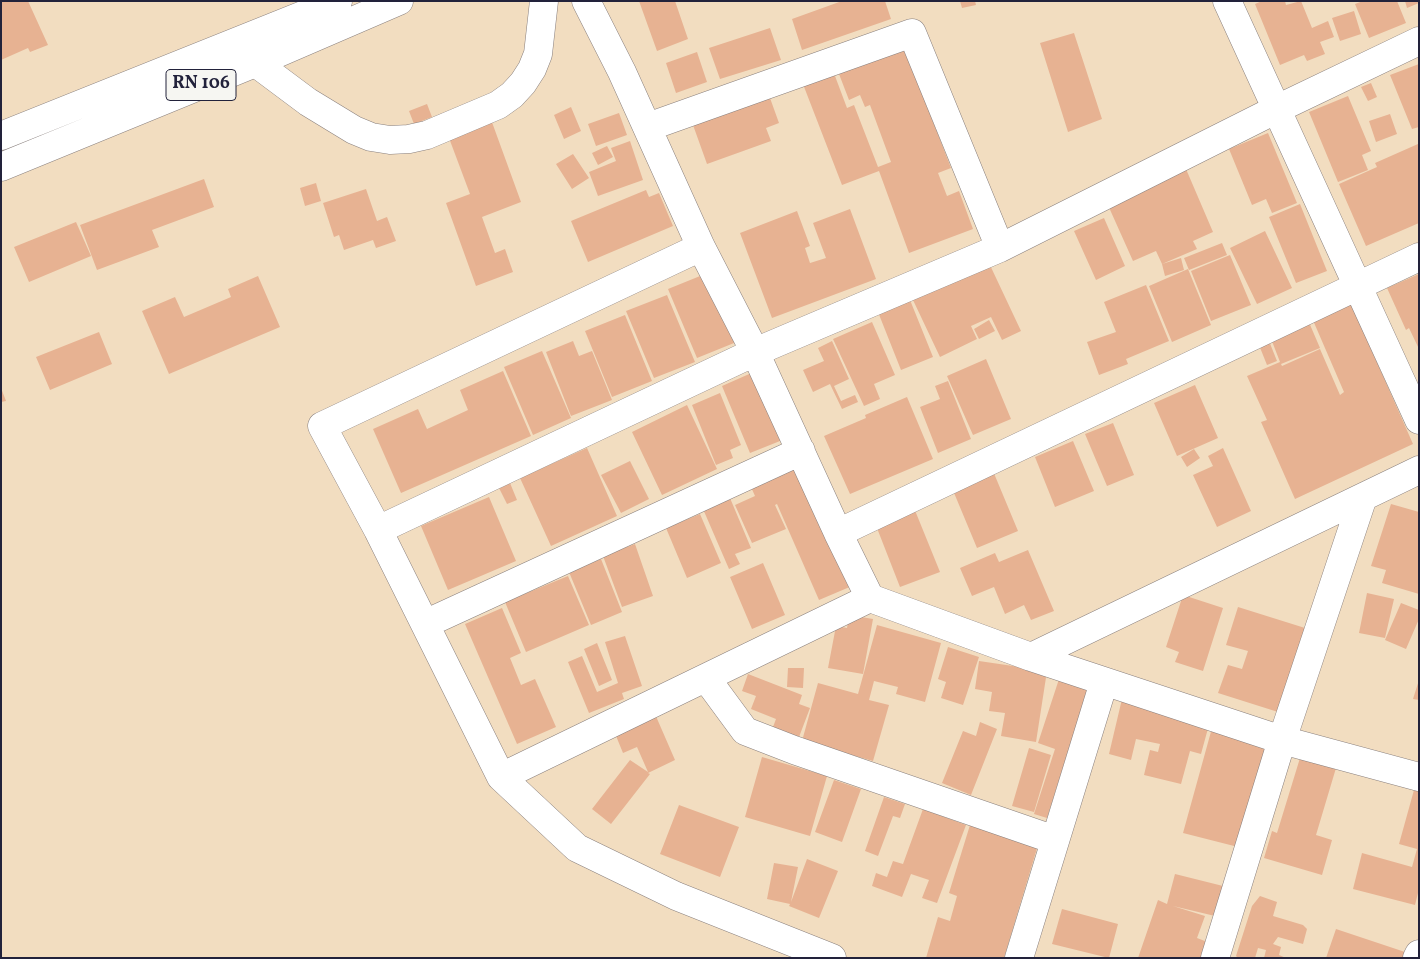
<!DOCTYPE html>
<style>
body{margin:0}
#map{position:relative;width:1420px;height:959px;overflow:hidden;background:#f2ddc0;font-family:Vollkorn,serif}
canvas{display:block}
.frame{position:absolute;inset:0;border:2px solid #22223b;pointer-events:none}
</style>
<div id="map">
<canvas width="1420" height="959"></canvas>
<div class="frame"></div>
</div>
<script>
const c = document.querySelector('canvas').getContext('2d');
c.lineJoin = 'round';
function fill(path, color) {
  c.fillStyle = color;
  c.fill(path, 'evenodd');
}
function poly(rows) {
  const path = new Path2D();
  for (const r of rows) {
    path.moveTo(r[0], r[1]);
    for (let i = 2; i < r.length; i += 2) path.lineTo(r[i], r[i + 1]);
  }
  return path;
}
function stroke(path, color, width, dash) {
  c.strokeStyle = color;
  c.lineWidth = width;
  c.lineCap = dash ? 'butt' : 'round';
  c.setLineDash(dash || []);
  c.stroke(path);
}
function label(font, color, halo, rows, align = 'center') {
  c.font = font + ' Vollkorn,serif';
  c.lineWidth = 4.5;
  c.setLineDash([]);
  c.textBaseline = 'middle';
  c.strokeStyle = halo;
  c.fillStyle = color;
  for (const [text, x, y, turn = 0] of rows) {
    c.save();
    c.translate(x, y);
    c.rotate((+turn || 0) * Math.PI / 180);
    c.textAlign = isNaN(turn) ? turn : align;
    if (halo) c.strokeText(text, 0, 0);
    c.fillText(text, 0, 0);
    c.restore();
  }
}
fill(poly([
 [1,1,28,1,48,45,30,52,28,48,1,60],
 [639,1,675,1,688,39,657,51],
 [842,1,885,1,891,19,802,50,792,19],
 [960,1,975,1,976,5,962,8],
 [1262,1,1285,1,1286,5,1301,1,1312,28,1328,21,1334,37,1320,42,1325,54,1307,61,1304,55,1280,65,1255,4],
 [1363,1,1397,1,1406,23,1369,38,1355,4],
 [1405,1,1419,1,1419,3,1407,8],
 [1354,11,1361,34,1340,41,1332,18],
 [770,28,781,60,720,79,709,48],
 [1074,33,1102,119,1068,132,1040,43],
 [905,49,951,168,938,173,947,196,959,191,973,229,909,253,879,171,842,185,801,79,832,68,847,108,854,105,878,167,891,162,870,105,865,107,860,95,849,100,839,74],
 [697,52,707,82,676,93,666,63],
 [1419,64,1419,127,1412,129,1390,75],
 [1371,83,1377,97,1368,101,1361,87],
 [1348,96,1371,151,1362,155,1368,170,1338,182,1309,112],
 [770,98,779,123,766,128,771,141,707,164,693,125],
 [427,104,432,117,414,124,409,111],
 [571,107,581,131,564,139,554,115],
 [619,113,627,135,596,146,588,124],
 [489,114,521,202,482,217,495,253,505,249,513,272,476,286,446,203,470,194,446,130],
 [1390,114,1397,134,1376,142,1369,121],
 [1268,133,1297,203,1272,213,1266,199,1252,205,1229,149],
 [630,141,643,180,598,196,589,172,616,161,611,148],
 [1418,144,1419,223,1366,246,1339,184,1377,167,1375,163],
 [607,146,613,157,598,165,592,153],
 [573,154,589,178,572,189,556,164],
 [1186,169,1213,232,1193,241,1197,249,1162,264,1156,251,1133,261,1107,203],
 [204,179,214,207,152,230,159,247,97,270,80,225],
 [316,183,321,201,305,206,300,188],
 [366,189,377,221,387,217,396,241,376,248,373,240,344,250,339,235,334,237,323,203],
 [646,190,649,197,659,193,673,226,588,262,571,221],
 [1300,204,1327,271,1296,283,1269,217],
 [850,209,876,279,772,318,740,233,797,211,810,246,805,248,810,263,826,258,813,223],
 [1104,218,1125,266,1096,280,1074,231],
 [76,222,91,256,29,282,14,247],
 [1265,231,1292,288,1257,304,1230,248],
 [1222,243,1227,255,1189,270,1184,258],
 [1230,255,1251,305,1211,321,1191,271],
 [1181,258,1184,270,1165,276,1162,264],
 [989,263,1021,331,1002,340,991,317,971,326,977,339,940,357,913,300],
 [1188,269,1211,325,1172,342,1149,286],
 [710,272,739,341,697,358,668,289],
 [1419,274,1419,349,1409,328,1406,330,1387,288],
 [258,276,280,327,169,374,142,311,175,297,184,317,231,297,228,289],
 [1146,285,1169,341,1126,359,1128,364,1099,375,1087,342,1116,332,1104,302],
 [667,295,695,362,654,378,626,311],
 [910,300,933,357,901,370,878,312],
 [1350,301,1413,444,1295,499,1261,422,1267,420,1247,376,1280,362,1270,336,1308,320,1320,348,1281,364,1282,366,1320,349,1340,395,1344,392,1312,318],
 [625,315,652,381,612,397,585,331],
 [989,320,995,331,979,339,974,329],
 [872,322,895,375,874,384,880,399,864,406,833,339],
 [99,332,112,364,50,390,36,357],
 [573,341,579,356,592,351,612,400,571,416,546,352],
 [832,341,849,379,834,386,841,401,855,395,858,402,842,409,830,384,813,392,803,370,824,361,818,348],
 [1269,341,1277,361,1267,365,1259,345],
 [542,351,571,418,533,435,504,367],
 [986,359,1011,419,973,435,947,376],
 [503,371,531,436,401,493,373,429,418,409,427,429,468,410,460,390],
 [756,371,785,439,750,453,722,386],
 [948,381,971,439,938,453,920,407,940,399,935,386],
 [1195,385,1218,438,1177,456,1154,403],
 [1,388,6,401,1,402],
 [720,393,741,445,730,450,733,458,716,465,692,405],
 [907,397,933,459,850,494,824,436,866,418,865,415],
 [687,405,717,469,662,495,632,432],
 [1113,423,1134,475,1107,486,1085,434],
 [1073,441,1094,491,1055,507,1035,457],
 [587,448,617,516,551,546,520,478],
 [1223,448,1251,511,1217,527,1193,475,1213,466,1208,456],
 [1194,449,1200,458,1187,467,1181,457],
 [630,461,649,499,621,513,601,475],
 [800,465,852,586,819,600,777,504,775,505,786,529,752,543,735,505,755,496,751,487],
 [993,471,1018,531,977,548,952,488],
 [510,483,517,500,507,504,499,488],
 [489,497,516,561,448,590,421,526],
 [730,498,751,548,735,554,740,564,729,569,703,509],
 [1391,504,1419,512,1419,594,1382,583,1386,570,1371,566],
 [914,508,940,572,900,587,875,523],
 [700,514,721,563,687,578,666,528],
 [635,544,653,596,622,607,603,556],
 [1028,550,1054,611,1031,620,1024,605,1005,614,994,587,972,596,960,568,995,553,999,562],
 [601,559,622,612,591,625,569,572],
 [763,563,785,615,752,629,730,577],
 [568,576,589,625,526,652,505,602],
 [1367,593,1394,599,1385,638,1359,633],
 [1183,595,1223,608,1203,671,1175,662,1179,652,1166,647],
 [1401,603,1419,610,1419,619,1406,649,1385,640],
 [1238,607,1305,628,1278,712,1218,693,1228,665,1242,669,1248,651,1226,645],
 [502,608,521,653,510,658,521,685,535,679,556,727,517,744,465,624],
 [849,615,873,619,863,674,828,668,836,626,847,628],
 [877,625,941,643,925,702,896,694,898,687,874,681,869,700,889,705,873,761,802,741,818,683,858,694],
 [625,636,642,686,622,693,624,699,589,713,568,662,582,656,597,692,618,683,605,642],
 [597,643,612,680,599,686,584,649],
 [948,647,979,657,963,705,941,698,946,682,938,679],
 [979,661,1047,671,1036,742,1001,736,1005,713,989,711,992,692,975,689],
 [788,668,804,668,803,688,787,687],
 [748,674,802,695,799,704,810,708,799,737,773,727,776,719,751,709,756,696,742,691],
 [1060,676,1089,685,1047,818,1034,814,1055,749,1038,743],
 [1419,680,1419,700,1413,699],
 [1122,699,1210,721,1201,754,1190,751,1181,784,1144,775,1150,750,1158,752,1160,744,1136,739,1131,760,1109,754],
 [655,714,675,760,648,773,650,774,611,824,592,809,630,760,648,772,637,747,623,753,614,731],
 [980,722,997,729,971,795,942,783,963,731,976,736],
 [1212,728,1271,744,1242,848,1183,833],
 [1029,748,1051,755,1034,812,1012,806],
 [762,757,827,776,810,836,745,817],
 [1300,758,1336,768,1316,835,1332,840,1322,875,1264,858,1272,831,1277,833],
 [834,780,861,789,842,842,815,832],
 [1414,790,1419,792,1419,889,1415,905,1353,889,1362,853,1412,867,1417,849,1399,844],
 [884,797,905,804,900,818,893,816,878,856,865,851],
 [679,805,739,827,720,877,660,854],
 [923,809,966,825,937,903,922,898,929,880,911,874,902,897,872,886,876,873,887,877,893,861,903,864],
 [970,825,1038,845,1004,958,926,958,938,917,950,921,957,896,949,893],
 [807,859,838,871,819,918,789,906,790,904,767,899,774,863,798,867,791,902],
 [1175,874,1223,886,1215,916,1173,906,1205,916,1197,938,1210,943,1205,958,1138,958,1158,900,1167,904],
 [1260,896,1277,902,1273,916,1303,925,1307,929,1303,944,1278,937,1273,944,1281,947,1279,955,1286,958,1264,958,1266,950,1258,948,1255,958,1238,958,1236,956,1252,906],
 [1062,909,1118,924,1109,958,1052,944],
 [1336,929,1408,953,1406,958,1326,958]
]), '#e7b292');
const minor = poly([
 [586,1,622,72,701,247,755,352,838,533,870,598,1031,657,1282,740,1419,777],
 [1227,1,1419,420],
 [237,49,308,102,354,130,371,137,390,140,409,139,427,135,498,105,512,95,523,83,532,69,538,54,544,1],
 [648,127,912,33,1000,248],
 [378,530,322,426,701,247],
 [838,533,1419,257],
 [425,624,801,451],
 [1031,657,1419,470],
 [706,678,745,731,794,750,1055,840],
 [501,777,870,598],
 [832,958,676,896,577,848,501,777,378,530,755,352,1000,248,1277,109,1419,41],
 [1019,958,1104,682],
 [1215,958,1282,740,1363,497],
 [1417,958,1419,954]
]);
const major = poly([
 [1,136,338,1],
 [1,167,255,63,399,1]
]);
stroke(minor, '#8a807e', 29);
stroke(major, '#8a807e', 29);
stroke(minor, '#fff', 28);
stroke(major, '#fff', 28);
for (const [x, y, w] of [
 [201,85,70]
]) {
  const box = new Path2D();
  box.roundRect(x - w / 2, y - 15.5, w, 31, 4);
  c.fillStyle = '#f6f6f2';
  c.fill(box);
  stroke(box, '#22223b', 1);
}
label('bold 18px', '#22223b', null, [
 ["RN 106",201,85]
]);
</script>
